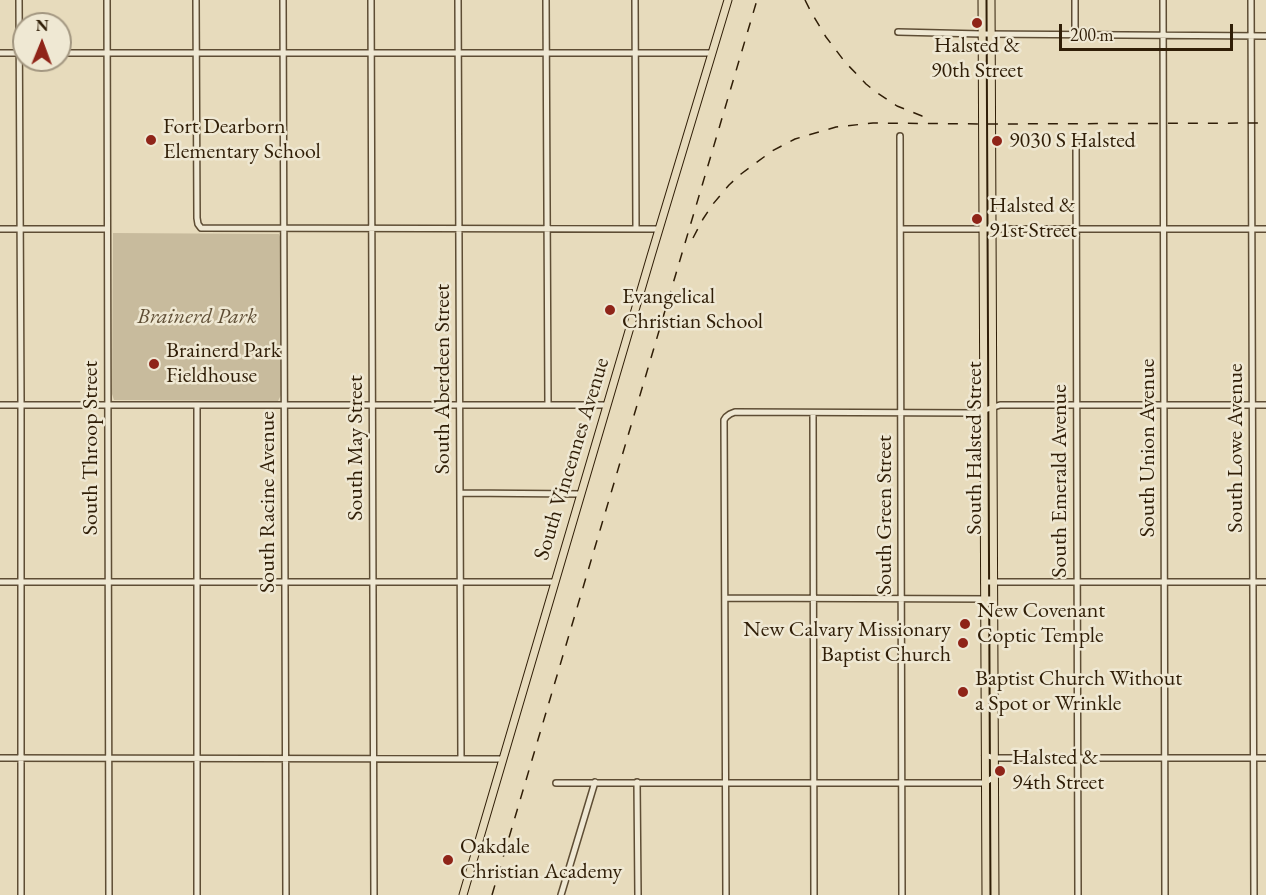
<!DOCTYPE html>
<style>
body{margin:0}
#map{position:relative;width:1266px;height:895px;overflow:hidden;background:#e7dbbc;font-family:"EB Garamond",serif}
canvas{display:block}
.north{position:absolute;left:12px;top:12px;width:60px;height:60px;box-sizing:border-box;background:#efe8d3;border:2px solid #a39781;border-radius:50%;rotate:1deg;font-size:16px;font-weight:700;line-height:24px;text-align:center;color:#301e07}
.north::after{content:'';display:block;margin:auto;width:21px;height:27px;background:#8f2418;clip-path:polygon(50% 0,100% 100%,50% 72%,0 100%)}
.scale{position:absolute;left:1059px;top:24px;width:174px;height:27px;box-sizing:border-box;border:3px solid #301e07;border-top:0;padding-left:8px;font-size:18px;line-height:21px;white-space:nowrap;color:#301e07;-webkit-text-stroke:4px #efe8d3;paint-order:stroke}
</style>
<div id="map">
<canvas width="1266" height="895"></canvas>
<div class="north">N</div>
<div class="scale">200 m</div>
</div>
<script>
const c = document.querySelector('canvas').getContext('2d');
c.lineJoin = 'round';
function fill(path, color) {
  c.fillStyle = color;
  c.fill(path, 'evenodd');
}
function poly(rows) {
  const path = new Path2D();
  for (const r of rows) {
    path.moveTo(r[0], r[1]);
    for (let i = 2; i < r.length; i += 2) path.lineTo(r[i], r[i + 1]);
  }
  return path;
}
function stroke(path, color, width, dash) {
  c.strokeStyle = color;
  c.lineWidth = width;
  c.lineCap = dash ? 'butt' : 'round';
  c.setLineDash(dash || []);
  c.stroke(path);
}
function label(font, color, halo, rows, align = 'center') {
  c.font = font + ' "EB Garamond",serif';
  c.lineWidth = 5;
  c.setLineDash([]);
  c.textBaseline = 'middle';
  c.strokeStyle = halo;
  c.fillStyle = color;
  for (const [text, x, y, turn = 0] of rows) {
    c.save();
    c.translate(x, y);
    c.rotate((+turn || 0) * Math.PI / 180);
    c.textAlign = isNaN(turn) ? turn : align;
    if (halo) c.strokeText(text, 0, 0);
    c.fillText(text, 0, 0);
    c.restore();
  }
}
fill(poly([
 [113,233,279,234,281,239,281,395,278,401,114,400,112,394]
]), '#c8bb9d');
const minor = poly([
 [19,0,21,397,21,895],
 [107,0,109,895],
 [196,0,197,218,198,224,201,228,659,229],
 [283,0,286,895],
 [371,0,374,895],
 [458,0,461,758],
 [546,0,548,405],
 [635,0,636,229],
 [1075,0,1075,34],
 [1163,0,1165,895],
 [1251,0,1254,895],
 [898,32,982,34,1266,36],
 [0,53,24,53],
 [60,53,712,53],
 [900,136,902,895],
 [1076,139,1078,895],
 [0,229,107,229],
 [901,229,1266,229],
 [0,405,607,405],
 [197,405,197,895],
 [813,413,814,895],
 [460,493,581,494],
 [0,582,555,582],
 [984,582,1266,582],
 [725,598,994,599],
 [985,755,994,758,1266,758],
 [0,758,502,759],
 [637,782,638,895],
 [556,783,985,783,995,776],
 [561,895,595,782],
 [726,895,724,420,726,417,730,414,735,412,976,413,1000,405,1266,405]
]);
const major = poly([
 [982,0,986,895],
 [991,0,995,895],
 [463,895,651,256,728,0]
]);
stroke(minor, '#5e4d34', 8);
stroke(major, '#301e07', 9);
stroke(minor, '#efe8d3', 5);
stroke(major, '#e7dbbc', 7);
stroke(poly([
 [805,0,811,12,826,37,845,62,866,84,876,92,897,106,922,116,932,118],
 [693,238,703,219,713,204,729,185,741,174,772,151,795,139,836,127,873,123,983,124,1266,123],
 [492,895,757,0]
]), '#301e07', 1.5, [10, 10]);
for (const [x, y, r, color] of [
 [977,23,6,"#8f2418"],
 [151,140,6,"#8f2418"],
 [997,141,6,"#8f2418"],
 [977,219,6,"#8f2418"],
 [610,310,6,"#8f2418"],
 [154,364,6,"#8f2418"],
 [965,624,6,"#8f2418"],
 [963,643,6,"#8f2418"],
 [963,692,6,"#8f2418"],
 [1000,771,6,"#8f2418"],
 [448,860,6,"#8f2418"]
]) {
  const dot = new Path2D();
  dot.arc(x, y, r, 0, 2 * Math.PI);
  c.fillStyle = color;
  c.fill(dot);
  stroke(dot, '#efe8d3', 2);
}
label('22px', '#301e07', '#efe8d3', [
 ["Halsted &",977,46,"center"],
 ["90th Street",977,71,"center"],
 ["Fort Dearborn",163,127],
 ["Elementary School",163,152],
 ["9030 S Halsted",1009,141],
 ["Halsted &",989,206],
 ["91st Street",989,231],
 ["Evangelical",622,297],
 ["Christian School",622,322],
 ["Brainerd Park",166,351],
 ["Fieldhouse",166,376],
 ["New Covenant",977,611],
 ["Coptic Temple",977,636],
 ["New Calvary Missionary",951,630,"right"],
 ["Baptist Church",951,655,"right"],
 ["Baptist Church Without",975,679],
 ["a Spot or Wrinkle",975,704],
 ["Halsted &",1012,758],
 ["94th Street",1012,783],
 ["Oakdale",460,847],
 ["Christian Academy",460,872]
], 'left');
label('italic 22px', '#5e4d34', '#efe8d3', [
 ["Brainerd Park",197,317]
]);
label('22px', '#301e07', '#efe8d3', [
 ["South Aberdeen Street",443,379,-90],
 ["South Throop Street",91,448,-90],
 ["South May Street",356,448,-90],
 ["South Halsted Street",975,448,-90],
 ["South Union Avenue",1148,448,-90],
 ["South Lowe Avenue",1236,448,-90],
 ["South Vincennes Avenue",572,459,-73],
 ["South Emerald Avenue",1060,481,-90],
 ["South Racine Avenue",268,502,-90],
 ["South Green Street",885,515,-90]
]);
</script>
